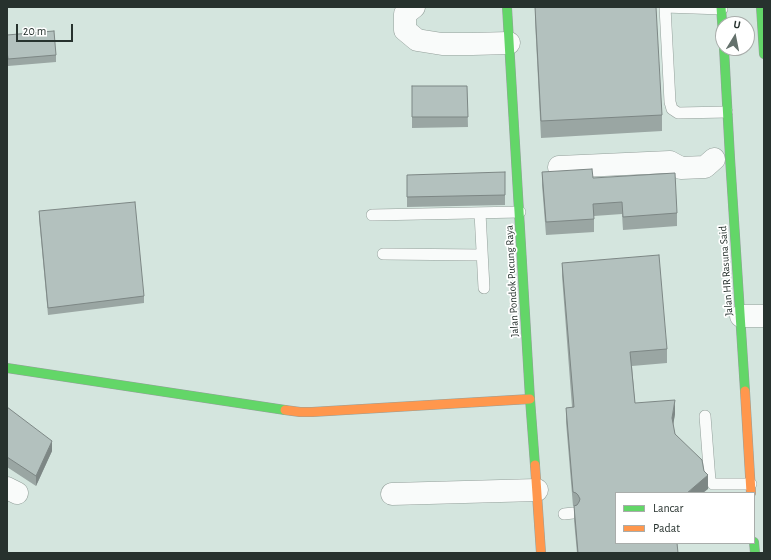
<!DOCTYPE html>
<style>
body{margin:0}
#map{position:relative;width:771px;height:560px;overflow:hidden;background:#d4e5de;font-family:"Alegreya Sans",sans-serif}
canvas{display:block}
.frame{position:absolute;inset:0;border:8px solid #27322e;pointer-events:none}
.legend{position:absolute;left:615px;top:492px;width:140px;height:52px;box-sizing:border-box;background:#fff;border:1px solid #a9adab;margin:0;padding:5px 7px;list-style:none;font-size:12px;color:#27322e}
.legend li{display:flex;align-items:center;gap:8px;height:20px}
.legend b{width:20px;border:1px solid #a9adab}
.north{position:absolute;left:715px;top:16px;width:40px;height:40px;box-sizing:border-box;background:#fff;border:1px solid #a9adab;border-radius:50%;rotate:10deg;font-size:11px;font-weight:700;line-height:16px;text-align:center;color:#27322e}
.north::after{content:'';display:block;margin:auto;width:14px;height:18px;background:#64716c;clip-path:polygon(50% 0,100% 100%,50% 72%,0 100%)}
.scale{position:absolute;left:16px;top:24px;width:57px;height:18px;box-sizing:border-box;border:2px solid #27322e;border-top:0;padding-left:5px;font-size:12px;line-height:14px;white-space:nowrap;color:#27322e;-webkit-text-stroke:3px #fff;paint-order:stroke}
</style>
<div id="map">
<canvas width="771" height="560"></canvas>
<div class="frame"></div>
<ul class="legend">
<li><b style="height:5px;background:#63d668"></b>Lancar</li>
<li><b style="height:5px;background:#ff974d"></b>Padat</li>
</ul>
<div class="north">U</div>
<div class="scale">20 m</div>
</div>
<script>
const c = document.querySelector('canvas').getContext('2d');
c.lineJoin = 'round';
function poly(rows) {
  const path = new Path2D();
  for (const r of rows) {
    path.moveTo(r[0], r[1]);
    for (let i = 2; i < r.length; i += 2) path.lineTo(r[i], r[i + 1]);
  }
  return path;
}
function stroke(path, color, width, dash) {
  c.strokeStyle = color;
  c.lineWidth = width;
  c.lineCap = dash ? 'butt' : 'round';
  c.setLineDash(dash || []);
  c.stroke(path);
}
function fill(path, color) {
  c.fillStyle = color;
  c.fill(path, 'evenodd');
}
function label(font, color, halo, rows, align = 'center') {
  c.font = font + ' "Alegreya Sans",sans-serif';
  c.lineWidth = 3.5;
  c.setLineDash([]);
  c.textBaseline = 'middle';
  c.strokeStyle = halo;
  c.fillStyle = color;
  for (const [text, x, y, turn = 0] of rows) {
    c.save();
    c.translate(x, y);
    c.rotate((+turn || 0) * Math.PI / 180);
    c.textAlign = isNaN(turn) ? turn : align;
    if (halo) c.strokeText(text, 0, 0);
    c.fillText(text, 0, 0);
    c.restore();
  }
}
const lane = poly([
 [722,9,665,7,670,102,672,109,678,113,727,112],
 [480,213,484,288],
 [372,215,520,212],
 [383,254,482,255],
 [705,416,710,481],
 [713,484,751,484],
 [564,514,573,513]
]);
const street = poly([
 [414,7,405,14,405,30,417,40,442,44,472,44,509,43],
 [559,167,670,162,681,168,705,167,714,159],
 [741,316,764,316],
 [7,488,17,493],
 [392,494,537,490]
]);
const fast = poly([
 [507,7,530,399,535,465],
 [721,7,723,35],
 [761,7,764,54],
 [724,48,730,158,745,391],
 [7,368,285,410],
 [754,542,755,553]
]);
const slow = poly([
 [745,391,751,493],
 [285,410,300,412,312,412,530,399],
 [535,465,541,553]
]);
stroke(lane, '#939f9a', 12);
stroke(street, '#939f9a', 23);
stroke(fast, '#939f9a', 10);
stroke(slow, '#939f9a', 10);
stroke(lane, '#f9fbfa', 11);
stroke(street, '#f9fbfa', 22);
stroke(fast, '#63d668', 9);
stroke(slow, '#ff974d', 9);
fill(poly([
 [535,7,662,115,662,131,541,138,535,20],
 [7,35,56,55,56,62,8,66,7,58],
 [412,86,467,86,468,127,412,128],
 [505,172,505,205,407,207,407,185],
 [542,172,593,178,677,213,677,226,623,230,622,214,594,216,594,232,546,235,542,185],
 [39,211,144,296,144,303,48,315,39,218],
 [562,263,667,349,667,363,632,366,635,403,675,414,673,424,675,434,704,471,708,489,616,493,678,553,577,553,574,520,574,506,573,506,566,422,566,408,572,407,562,276],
 [7,407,52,451,36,486,7,467]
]), '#9aa6a3');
fill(poly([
 [675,400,675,414,672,432,672,418],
 [52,441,52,451,36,486,36,476],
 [708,475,708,489,703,493,687,493]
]), '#7d8785');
const building = poly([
 [535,7,656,7,662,115,541,121,535,7],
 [54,31,56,55,8,59,7,51,7,35,54,31],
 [412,86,467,86,468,117,412,117,412,86],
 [592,169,593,178,675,173,677,213,623,217,622,202,593,204,594,219,546,222,542,172,592,169],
 [505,172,505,195,407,197,407,175,505,172],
 [135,202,144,296,48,308,39,211,135,202],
 [659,255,667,349,630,352,635,403,675,400,672,418,675,434,702,460,704,471,708,475,687,493,616,493,616,543,677,543,678,553,578,553,574,506,577,505,579,502,580,499,578,495,576,493,573,492,566,408,574,407,562,263,659,255],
 [7,407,52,441,36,476,7,457,7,407]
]);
fill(building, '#b3c1be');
stroke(building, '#7d8785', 1);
label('11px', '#27322e', '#fff', [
 ["Jalan HR Rasuna Said",726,271,-94],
 ["Jalan Pondok Pucung Raya",512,281,-93]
]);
</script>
